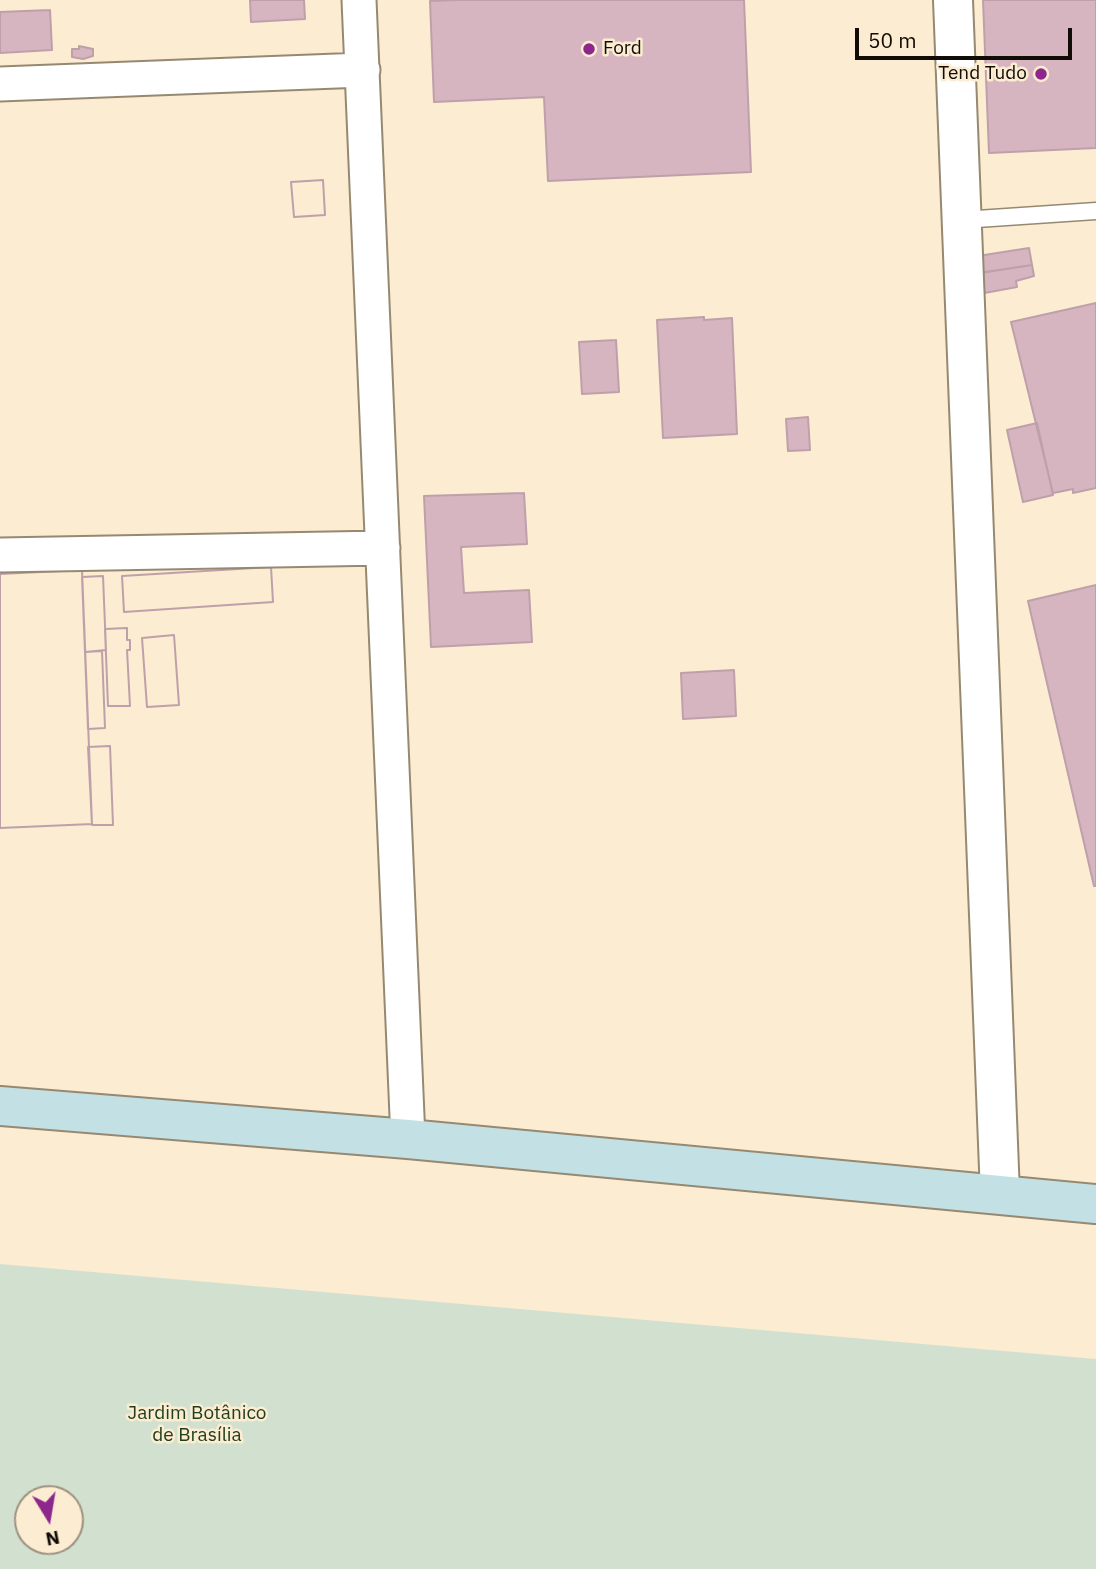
<!DOCTYPE html>
<meta charset="utf-8">
<style>
body{margin:0}
#map{position:relative;width:1096px;height:1569px;overflow:hidden;background:#fbecd2;font-family:"IBM Plex Sans",sans-serif}
canvas{display:block}
.north{position:absolute;left:14px;top:1485px;width:70px;height:70px;box-sizing:border-box;background:#fbecd2;border:2px solid #9d9280;border-radius:50%;rotate:169deg;font-size:19px;font-weight:700;line-height:28px;text-align:center;color:#110c05}
.north::after{content:'';display:block;margin:auto;width:24px;height:32px;background:#8e278c;clip-path:polygon(50% 0,100% 100%,50% 72%,0 100%)}
.scale{position:absolute;left:855px;top:28px;width:217px;height:32px;box-sizing:border-box;border:4px solid #110c05;border-top:0;padding-left:9px;font-size:21px;line-height:24px;white-space:nowrap;color:#110c05;-webkit-text-stroke:5px #fbecd2;paint-order:stroke}
</style>
<div id="map">
<canvas width="1096" height="1569"></canvas>
<div class="north">N</div>
<div class="scale">50 m</div>
</div>
<script>
const c = document.querySelector('canvas').getContext('2d');
c.lineJoin = 'round';
function fill(path, color) {
  c.fillStyle = color;
  c.fill(path, 'evenodd');
}
function poly(rows) {
  const path = new Path2D();
  for (const r of rows) {
    path.moveTo(r[0], r[1]);
    for (let i = 2; i < r.length; i += 2) path.lineTo(r[i], r[i + 1]);
  }
  return path;
}
function stroke(path, color, width, dash) {
  c.strokeStyle = color;
  c.lineWidth = width;
  c.lineCap = dash ? 'butt' : 'round';
  c.setLineDash(dash || []);
  c.stroke(path);
}
function label(font, color, halo, rows, align = 'center') {
  c.font = font + ' "IBM Plex Sans",sans-serif';
  c.lineWidth = 5;
  c.setLineDash([]);
  c.textBaseline = 'middle';
  c.strokeStyle = halo;
  c.fillStyle = color;
  for (const [text, x, y, turn = 0] of rows) {
    c.save();
    c.translate(x, y);
    c.rotate((+turn || 0) * Math.PI / 180);
    c.textAlign = isNaN(turn) ? turn : align;
    if (halo) c.strokeText(text, 0, 0);
    c.fillText(text, 0, 0);
    c.restore();
  }
}
fill(poly([
 [0,1264,1096,1359,1096,1569,0,1569],
 [70,1499,70,1541,28,1541,28,1499]
]), '#d2e0d0');
const building = poly([
 [250,0,304,0,305,19,251,22,250,0],
 [458,0,744,0,751,172,548,181,544,97,434,102,430,1,458,0],
 [983,0,1096,0,1096,148,989,153,983,0],
 [50,10,52,50,0,53,0,12,50,10],
 [79,46,93,49,93,56,83,59,72,57,72,49,79,49,79,46],
 [323,180,325,215,294,217,291,182,323,180],
 [323,180,325,215,294,217,291,182,323,180],
 [1029,248,1032,265,981,273,978,256,1029,248],
 [1032,265,1034,276,1016,281,1017,287,979,294,978,273,1032,265],
 [1096,303,1096,488,1073,493,1073,489,1053,493,1011,322,1096,303],
 [704,317,704,320,732,318,737,434,663,438,657,320,704,317],
 [616,340,619,392,582,394,579,342,616,340],
 [808,417,810,450,788,451,786,419,808,417],
 [1037,423,1053,495,1023,502,1007,430,1037,423],
 [524,493,527,544,461,547,464,593,529,590,532,642,431,647,424,496,524,493],
 [271,567,273,602,124,612,122,576,271,567],
 [271,567,273,602,124,612,122,576,271,567],
 [82,570,92,824,0,828,0,574,82,570],
 [82,570,92,824,0,828,0,574,82,570],
 [103,576,106,650,85,652,82,577,103,576],
 [103,576,106,650,85,652,82,577,103,576],
 [1096,585,1096,886,1094,886,1028,601,1096,585],
 [127,628,127,640,130,640,130,650,127,650,130,706,108,706,105,629,127,628],
 [127,628,127,640,130,640,130,650,127,650,130,706,108,706,105,629,127,628],
 [174,635,179,705,147,707,142,638,174,635],
 [174,635,179,705,147,707,142,638,174,635],
 [102,651,105,728,88,729,85,652,102,651],
 [102,651,105,728,88,729,85,652,102,651],
 [734,670,736,716,683,719,681,673,734,670],
 [110,746,113,825,92,825,88,747,110,746],
 [110,746,113,825,92,825,88,747,110,746]
]);
fill(building, '#d7b5c0');
stroke(building, '#bea0aa', 2);
const service = poly([
 [962,220,1096,211]
]);
const minor = poly([
 [359,0,408,1139],
 [0,84,363,70],
 [0,555,383,548]
]);
const tertiary = poly([
 [953,0,1000,1194]
]);
const secondary = poly([
 [0,1106,408,1139,1096,1204]
]);
stroke(service, '#968971', 19);
stroke(minor, '#968971', 37);
stroke(tertiary, '#968971', 42);
stroke(secondary, '#968971', 42);
stroke(service, '#fff', 16);
stroke(minor, '#fff', 33);
stroke(tertiary, '#fff', 38);
stroke(secondary, '#c3e0e5', 38);
for (const [x, y, r, color] of [
 [589,49,7,"#8e278c"],
 [1041,74,7,"#8e278c"]
]) {
  const dot = new Path2D();
  dot.arc(x, y, r, 0, 2 * Math.PI);
  c.fillStyle = color;
  c.fill(dot);
  stroke(dot, '#fbecd2', 2.5);
}
label('19px', '#110c05', '#fbecd2', [
 ["Ford",603,49],
 ["Tend Tudo",1027,74,"right"]
], 'left');
label('19px', '#1f401b', '#fbecd2', [
 ["Jardim Botânico",197,1414],
 ["de Brasília",197,1436]
]);
</script>
